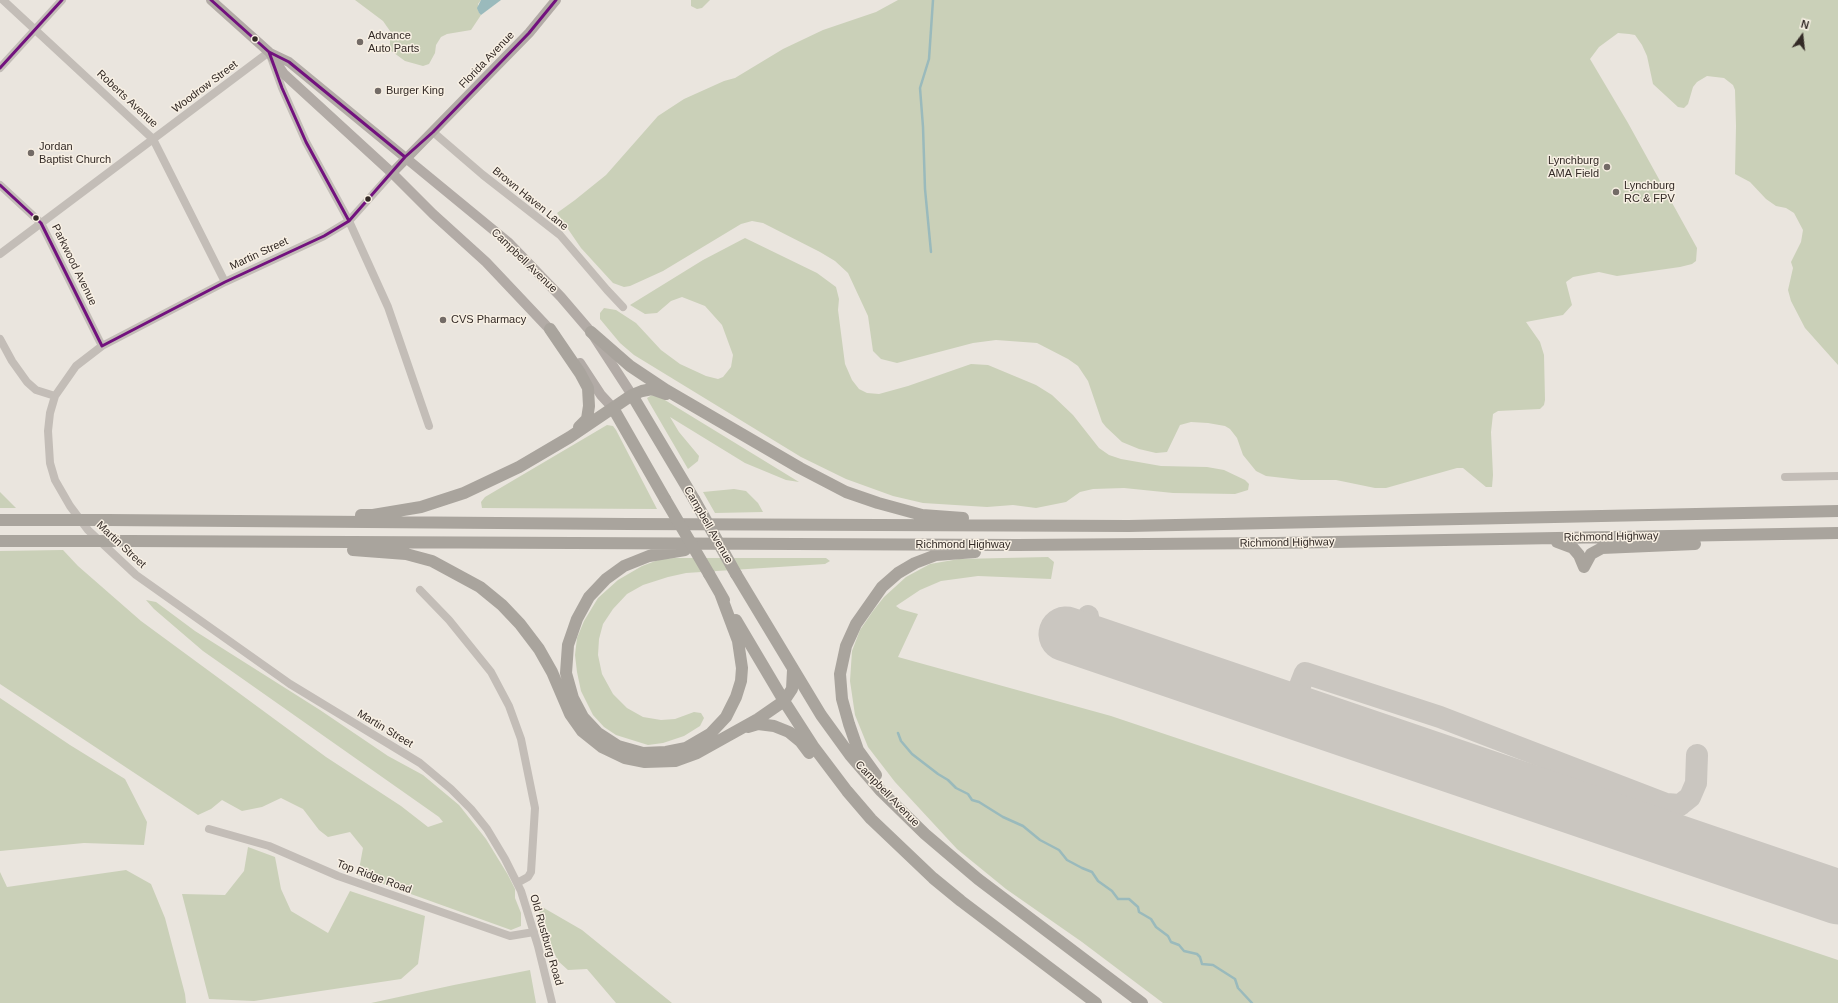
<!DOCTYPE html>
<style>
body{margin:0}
#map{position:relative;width:1838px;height:1003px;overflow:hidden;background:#eae5de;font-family:Helvetica,sans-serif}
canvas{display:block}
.north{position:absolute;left:1782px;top:16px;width:40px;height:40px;-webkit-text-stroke:3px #f8f0e4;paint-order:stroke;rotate:15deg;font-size:11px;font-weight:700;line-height:16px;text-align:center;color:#332a26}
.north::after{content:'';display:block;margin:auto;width:14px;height:18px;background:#332a26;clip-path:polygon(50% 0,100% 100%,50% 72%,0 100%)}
</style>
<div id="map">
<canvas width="1838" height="1003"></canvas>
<div class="north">N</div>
</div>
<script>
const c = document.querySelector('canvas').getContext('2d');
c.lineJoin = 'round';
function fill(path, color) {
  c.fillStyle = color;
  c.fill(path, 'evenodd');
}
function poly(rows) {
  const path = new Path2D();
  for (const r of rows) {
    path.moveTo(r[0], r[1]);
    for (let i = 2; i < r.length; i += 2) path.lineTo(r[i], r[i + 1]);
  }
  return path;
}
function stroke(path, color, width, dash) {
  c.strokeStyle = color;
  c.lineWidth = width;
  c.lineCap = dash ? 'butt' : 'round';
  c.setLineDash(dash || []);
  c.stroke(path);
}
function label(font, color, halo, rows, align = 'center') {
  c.font = font + ' Helvetica,sans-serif';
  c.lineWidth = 3;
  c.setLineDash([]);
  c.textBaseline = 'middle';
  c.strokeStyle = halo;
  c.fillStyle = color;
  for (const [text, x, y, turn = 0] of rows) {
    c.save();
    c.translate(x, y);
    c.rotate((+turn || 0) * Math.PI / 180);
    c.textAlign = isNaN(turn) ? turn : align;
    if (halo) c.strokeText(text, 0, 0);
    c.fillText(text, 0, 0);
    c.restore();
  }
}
fill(poly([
 [355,0,481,0,478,4,479,13,481,15,471,30,447,34,441,37,436,45,435,53,429,64,423,66,405,61,390,50,390,31,383,21],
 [691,0,710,0,702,8,697,9,691,6],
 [898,0,1838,0,1838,365,1805,328,1791,301,1788,290,1793,268,1791,262,1801,242,1803,230,1794,213,1786,208,1776,206,1766,199,1750,182,1735,174,1736,126,1735,90,1733,85,1724,78,1707,76,1697,82,1693,87,1688,104,1684,108,1678,107,1653,84,1647,56,1642,45,1635,35,1629,34,1618,33,1599,47,1590,59,1628,123,1697,248,1696,261,1692,264,1680,267,1617,276,1599,272,1573,277,1566,282,1572,305,1563,315,1526,322,1540,342,1544,355,1545,400,1544,405,1540,409,1498,411,1493,414,1491,432,1493,475,1492,487,1486,487,1463,468,1457,468,1386,488,1375,488,1336,480,1301,480,1266,476,1256,471,1243,455,1237,438,1230,429,1225,426,1208,423,1191,422,1180,425,1167,452,1156,453,1139,449,1122,442,1106,427,1102,422,1088,381,1078,366,1068,359,1037,343,996,340,973,343,897,363,881,359,873,351,868,316,848,273,835,261,820,252,763,223,752,221,741,224,663,271,630,286,624,287,613,283,581,248,557,213,575,200,606,175,658,116,684,99,724,81,735,78,783,49,823,30,876,12],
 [745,238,817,273,836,287,839,299,838,310,845,364,852,380,859,389,867,393,879,394,908,386,971,364,988,365,1036,385,1052,395,1073,415,1099,448,1109,455,1121,459,1161,466,1207,467,1224,470,1245,480,1249,484,1248,490,1235,494,1173,493,1124,488,1093,489,1080,492,1066,502,1036,508,1013,505,987,507,923,503,893,496,846,479,801,457,634,355,620,343,600,319,600,313,604,308,616,310,636,323,661,350,680,364,706,376,718,379,723,377,731,367,733,355,722,325,705,306,682,297,671,301,657,313,645,314,630,305,703,260],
 [652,395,660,397,799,482,786,480,745,463,670,417,679,432,699,456,698,461,688,469,649,402,647,398],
 [607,425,613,426,616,430,657,509,482,508,481,502,485,497],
 [734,489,746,491,758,503,763,512,715,513,703,492],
 [0,492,16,508,0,508],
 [63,550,78,566,141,621,326,757,401,806,428,827,443,822,439,817,203,651,154,609,146,600,156,602,195,631,320,710,388,756,423,775,459,805,486,839,508,875,515,889,515,898,521,913,521,926,511,930,358,875,363,848,350,832,328,837,319,830,303,809,281,798,262,807,242,811,222,800,211,809,198,815,0,684,0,551],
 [1048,557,1054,562,1051,579,978,576,941,581,920,590,896,606,900,609,918,614,898,657,1111,716,1838,960,1838,1003,1163,1003,1082,942,1006,889,957,849,895,782,868,747,855,715,850,681,852,651,860,630,873,611,884,597,906,577,930,564,959,559],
 [675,558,826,558,830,561,825,564,686,573,668,577,643,585,627,594,613,609,603,624,599,639,598,655,602,674,613,694,627,708,643,717,661,720,675,719,694,712,701,713,704,718,700,726,684,736,663,743,648,745,616,735,604,727,593,715,581,691,577,672,575,655,577,638,584,621,598,598,618,580,642,566,661,559],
 [0,698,70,745,125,779,147,822,144,845,84,843,0,851],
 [248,847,275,857,281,889,291,911,328,933,350,891,425,916,418,964,401,979,254,1001,209,999,182,894,225,895,244,871],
 [126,870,151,884,165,918,185,994,186,1003,0,1003,0,872,7,887],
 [537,904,582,930,672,1003,616,1003,587,969,568,970,558,961,545,933],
 [530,970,536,1003,371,1003,454,985]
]), '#cad0b8');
fill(poly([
 [481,0,501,0,481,15,479,13,477,8]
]), '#9ababc');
stroke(poly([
 [931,252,925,189,923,127,920,88,929,59,933,0],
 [898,733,901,741,912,754,938,774,948,780,956,788,968,794,972,800,979,802,1003,817,1023,826,1040,840,1059,850,1067,860,1082,868,1092,872,1098,881,1112,891,1118,899,1129,899,1138,907,1139,912,1151,919,1156,927,1168,936,1171,942,1179,945,1184,951,1197,954,1200,957,1202,964,1213,965,1235,979,1238,988,1252,1003]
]), '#9ababc', 2.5);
stroke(poly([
 [1079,639,1088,616],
 [1290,711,1305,673,1440,717,1666,804,1680,805,1690,797,1696,783,1697,755],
 [1663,838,1651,829,1650,825,1654,816,1680,805]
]), '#cac6c0', 22);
stroke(poly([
 [1066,634,1838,897]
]), '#cac6c0', 55);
stroke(poly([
 [3,0,153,139,225,282],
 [0,68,62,0],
 [433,132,483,175,560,235,607,290,623,307],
 [392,173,349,221,324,236,225,282,102,346,76,366,55,396,50,413,48,431,50,463,55,480,70,506,88,530,136,575,290,684,420,763,451,789,471,809,487,829,505,859,521,891,538,946,552,1003],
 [0,185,41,223,102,346],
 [0,254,269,52,282,88,306,142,349,221,388,307,429,426],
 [0,339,12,361,27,382,36,390,55,396],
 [1785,477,1838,476],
 [420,590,449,620,491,672,509,706,521,739,535,808,531,872,528,877,517,883],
 [209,829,269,846,338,876,510,936,534,932]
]), '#c3bdb7', 8);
stroke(poly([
 [211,0,269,52,284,74,392,173,433,214,486,262,555,335],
 [270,53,289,62,508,242,561,297,591,332,632,395],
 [392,173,529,33,556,0],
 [580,363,601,395,613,408]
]), '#b2aba6', 10);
stroke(poly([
 [550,329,580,373,588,388,589,406,587,419,579,427],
 [591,332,630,366,666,390,800,468,846,492,878,503,922,515,963,518],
 [632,395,694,499],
 [613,408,665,499],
 [361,515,373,515,421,507,464,493,519,467,570,437,632,395,642,391,652,389,666,394],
 [107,520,628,524,1129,526,1838,511],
 [0,541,14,541],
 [129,541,1017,545,1276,543,1838,533],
 [1557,542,1573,548,1579,555,1584,567],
 [353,550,406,554,432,561,480,587,502,605,520,624,539,649,552,672,570,714,582,731,602,747,625,758,645,762,675,761,697,753,758,719,784,701,792,689,793,670],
 [685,550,649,556,624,566,606,579,589,597,577,619,568,645,566,673,573,698,583,717,598,733,618,746,643,753,666,752,686,748,710,734,726,717,736,697,741,681,742,668,738,641,720,593],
 [1584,567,1591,554,1602,548,1695,544],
 [709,574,724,600],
 [736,574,821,715,850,755,881,791,925,834,978,879,1142,1003],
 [736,620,784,701,813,746,847,791,871,819,933,878,961,901,1096,1003],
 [748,727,758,724,774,726,789,732,800,741,809,753],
 [876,775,858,750,849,724,842,699,840,674,846,646,856,624,882,587,898,573,915,563,936,555,975,552]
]), '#a9a49d', 12);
stroke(poly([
 [665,499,709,574],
 [694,499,736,574],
 [0,520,107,520],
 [14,541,129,541]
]), '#a9a49d', 12);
stroke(poly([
 [211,0,269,52,289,62,405,157],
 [269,52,282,88,306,142,349,221],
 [0,68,62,0],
 [0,185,41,223,102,346,225,282,324,236,349,221,405,157,433,132,529,33,556,0]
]), '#72127e', 3);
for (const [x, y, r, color] of [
 [255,39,3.5,"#332a26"],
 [360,42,4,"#736b66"],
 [378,91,4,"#736b66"],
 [31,153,4,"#736b66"],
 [1607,167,4,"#736b66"],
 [1616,192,4,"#736b66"],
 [368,199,3.5,"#332a26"],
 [36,218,3.5,"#332a26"],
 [443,320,4,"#736b66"]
]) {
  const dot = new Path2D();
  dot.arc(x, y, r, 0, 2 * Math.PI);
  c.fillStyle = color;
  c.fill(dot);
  stroke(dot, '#f8f0e4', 1.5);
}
label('11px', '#332a26', '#f8f0e4', [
 ["Advance",368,36],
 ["Auto Parts",368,49],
 ["Burger King",386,91],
 ["Jordan",39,147],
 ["Baptist Church",39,160],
 ["Lynchburg",1599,161,"right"],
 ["AMA Field",1599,174,"right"],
 ["Lynchburg",1624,186],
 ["RC & FPV",1624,199],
 ["CVS Pharmacy",451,320]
], 'left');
label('11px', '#332a26', '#f8f0e4', [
 ["Florida Avenue",487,60,-46],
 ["Woodrow Street",205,87,-37],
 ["Roberts Avenue",127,99,43],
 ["Brown Haven Lane",530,199,39],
 ["Martin Street",259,254,-25],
 ["Campbell Avenue",524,261,44],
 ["Parkwood Avenue",74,265,64],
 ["Campbell Avenue",708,525,60],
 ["Richmond Highway",1611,537,-1],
 ["Richmond Highway",1287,543,-1],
 ["Martin Street",121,545,43],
 ["Richmond Highway",963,545],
 ["Martin Street",385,729,31],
 ["Campbell Avenue",887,794,46],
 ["Top Ridge Road",374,877,20],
 ["Old Rustburg Road",546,940,74]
]);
</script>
